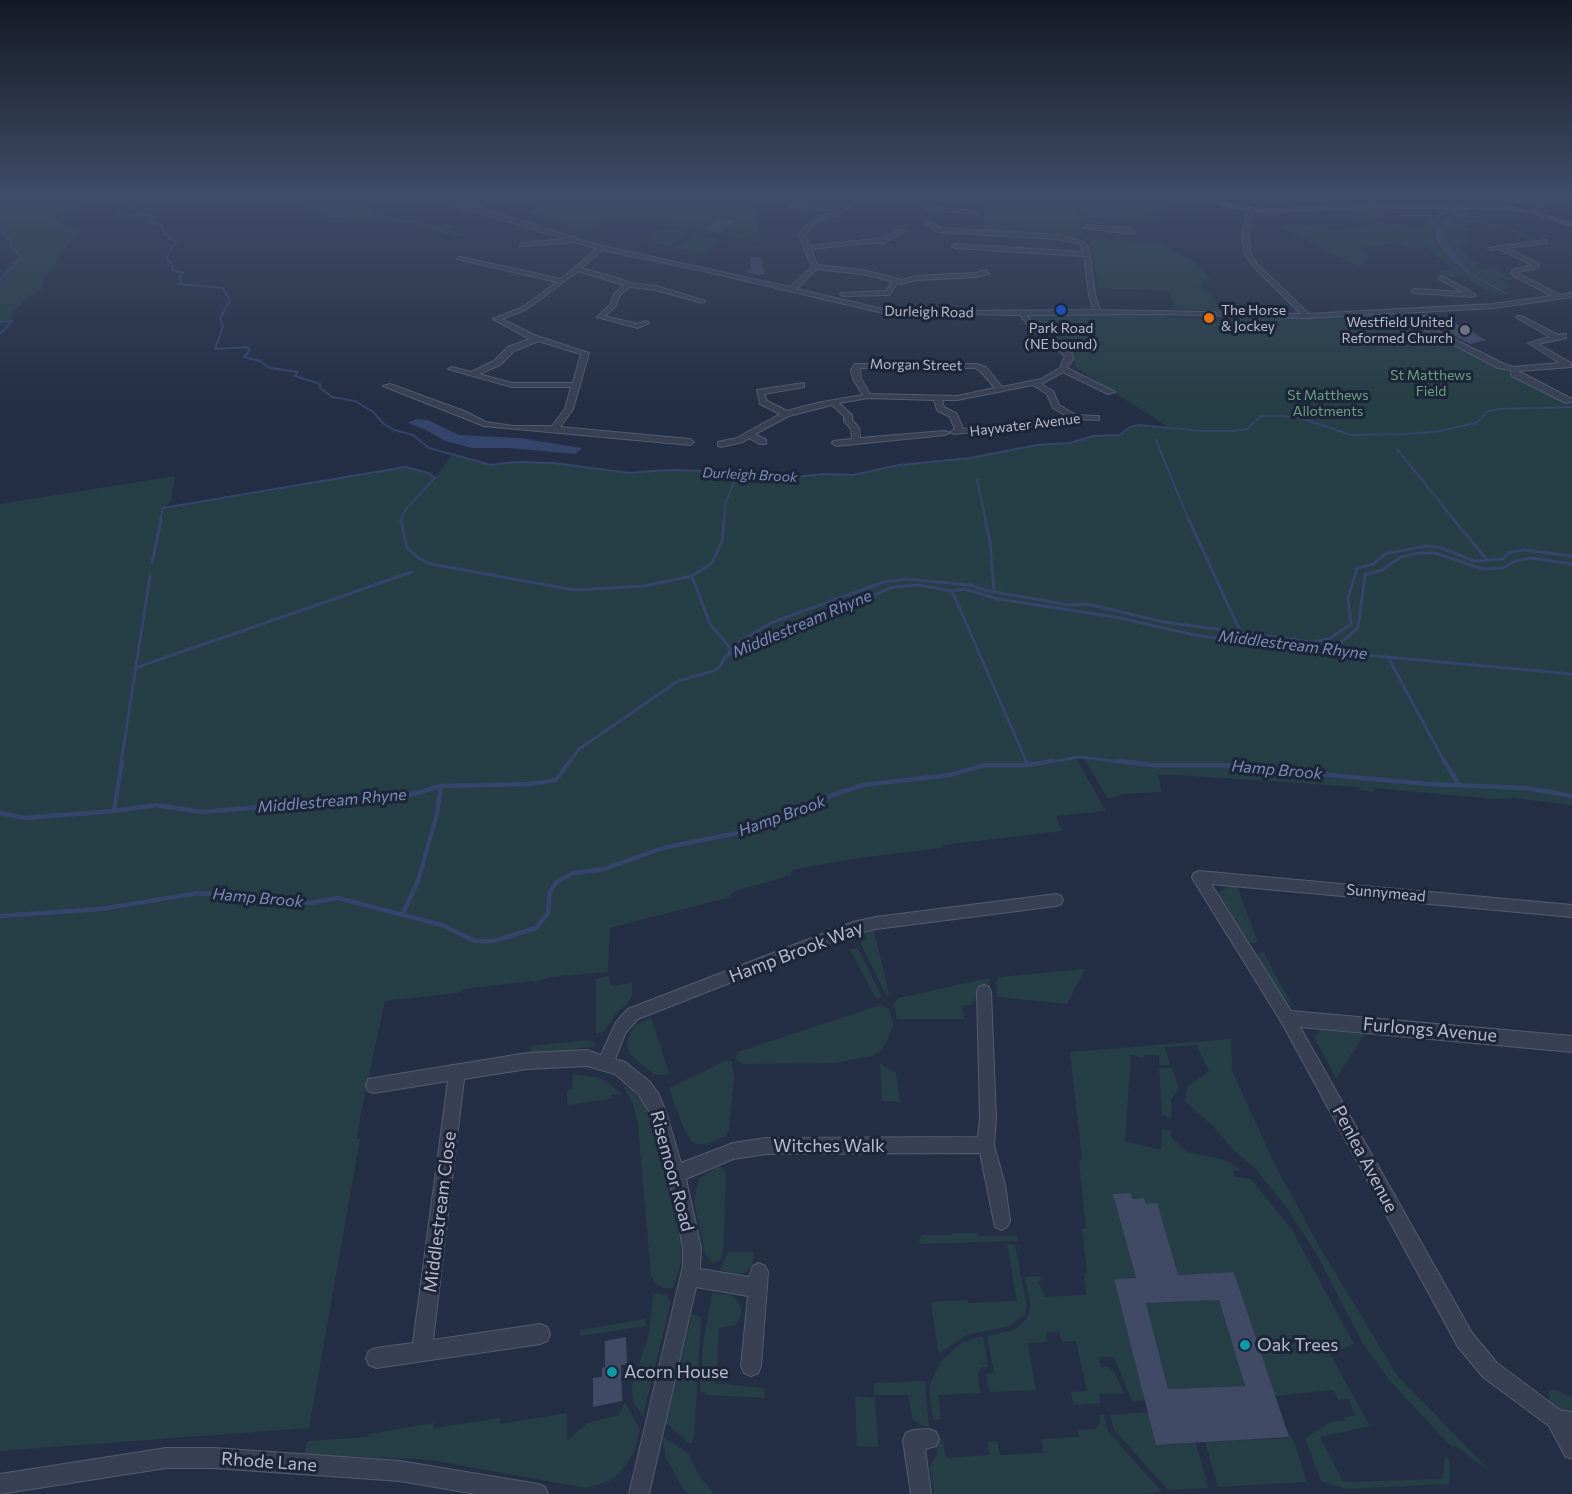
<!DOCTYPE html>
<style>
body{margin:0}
canvas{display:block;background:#242e44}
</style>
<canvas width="1572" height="1494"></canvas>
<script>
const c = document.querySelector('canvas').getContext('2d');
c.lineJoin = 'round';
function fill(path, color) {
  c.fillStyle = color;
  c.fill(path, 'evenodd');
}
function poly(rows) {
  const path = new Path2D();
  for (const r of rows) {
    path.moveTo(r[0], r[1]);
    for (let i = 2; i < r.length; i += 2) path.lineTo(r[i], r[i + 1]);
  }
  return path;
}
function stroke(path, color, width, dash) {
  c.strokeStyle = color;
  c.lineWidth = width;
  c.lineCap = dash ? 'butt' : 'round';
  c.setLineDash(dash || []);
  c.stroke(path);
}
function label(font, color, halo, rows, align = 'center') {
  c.font = font + ' Commissioner,sans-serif';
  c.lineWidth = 6;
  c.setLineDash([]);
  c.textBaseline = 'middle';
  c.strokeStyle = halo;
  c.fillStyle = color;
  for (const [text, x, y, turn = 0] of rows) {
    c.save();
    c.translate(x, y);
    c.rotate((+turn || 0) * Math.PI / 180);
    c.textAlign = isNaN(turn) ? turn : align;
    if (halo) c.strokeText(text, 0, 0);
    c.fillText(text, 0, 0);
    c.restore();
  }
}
fill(poly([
 [0,196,91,196,81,207,52,219,68,227,83,230,59,254,55,265,43,277,43,289,28,297,12,313,10,320,0,321,0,277,18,257,9,248,9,240,0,233],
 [252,196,353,196,378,203,369,208,372,214,407,219,436,227,447,224,452,226,447,230,466,234,455,236,411,223,328,217,281,200],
 [564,196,752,197,761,242,645,219,635,221,618,218,585,231,526,212],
 [983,196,1068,200,1076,206,1084,235,1074,238,986,232,984,231],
 [1108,196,1140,197,1138,196,1182,211,1199,207,1200,208,1183,212,1171,208,1151,213,1155,221,1082,217,1078,206,1069,200],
 [1368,208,1389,217,1362,220,1342,209],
 [1444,208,1452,208,1432,231,1431,236,1436,246,1464,273,1503,294,1498,295,1461,277,1443,276,1439,271,1454,269,1436,256,1429,247,1408,248,1398,243,1357,247,1370,256,1367,259,1368,261,1364,262,1360,267,1279,226,1302,225,1305,227,1321,223,1332,230,1403,223,1415,229,1422,228],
 [1465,208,1472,208,1461,221,1471,220,1502,226,1538,239,1533,240,1504,228,1485,225,1479,221,1468,223,1470,224,1462,226,1470,230,1465,233,1469,235,1463,236,1472,242,1458,245,1481,269,1501,268,1498,271,1500,273,1515,279,1506,280,1492,274,1510,285,1506,286,1510,288,1501,290,1477,278,1448,246,1445,238,1446,229,1449,223],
 [662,230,673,230,690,233,671,246,645,241],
 [695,234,723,240,704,253,675,247],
 [1090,239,1165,243,1169,248,1184,257,1189,257,1210,279,1203,280,1204,282,1198,289,1210,292,1220,311,1177,309,1167,291,1099,288],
 [1027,314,1163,314,1166,317,1226,321,1234,320,1236,316,1307,317,1387,314,1406,319,1572,406,1572,805,1514,798,1494,799,1373,788,1374,792,1360,790,1358,787,1177,775,1158,775,1162,792,1123,794,1108,799,1087,764,1082,757,1079,757,1076,758,1106,811,1056,816,1062,831,943,845,941,848,852,859,792,870,791,875,732,892,730,897,610,928,608,972,550,977,534,983,533,981,463,989,458,993,385,1001,361,1112,357,1139,360,1139,309,1428,0,1451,0,504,175,476,171,501,165,508,405,467,429,473,435,477,453,454,491,465,514,462,554,463,629,473,667,470,752,472,786,478,822,474,853,475,899,465,970,458,1037,445,1070,443,1093,436,1120,435,1130,427,1140,425,1168,427,1075,367,1072,352,1040,329],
 [1232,885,1237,886,1258,942,1250,943,1219,901,1219,892],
 [874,930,889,994,886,995,860,942,867,939,864,933],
 [857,948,859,951,882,997,876,999,869,986,850,949],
 [1264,952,1275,975,1294,1008,1283,997,1256,954],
 [1085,969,1067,1004,997,997,996,981,999,977],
 [609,976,610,986,632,983,632,996,628,1003,616,1014,605,1031,596,1034,596,979],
 [989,978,990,989,978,988,975,1001,971,1005,962,1006,964,1019,897,1019,894,1003,898,998],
 [881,1005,889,1009,893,1025,887,1042,878,1053,872,1056,835,1063,742,1064,735,1059,738,1052],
 [651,1017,669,1073,664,1075,653,1074,628,1053,627,1043,630,1034,635,1026],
 [1321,1030,1365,1034,1336,1078,1314,1037],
 [1231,1039,1232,1071,1235,1077,1275,1165,1319,1246,1397,1375,1491,1472,1454,1445,1452,1447,1390,1381,1362,1342,1316,1253,1287,1208,1255,1168,1234,1151,1212,1125,1185,1102,1187,1087,1209,1071,1196,1045,1165,1047,1170,1065,1159,1065,1159,1055,1143,1055,1143,1058,1131,1055,1125,1141,1161,1150,1162,1129,1171,1131,1171,1138,1188,1152,1228,1161,1241,1170,1233,1171,1235,1177,1251,1179,1292,1230,1354,1344,1330,1354,1370,1426,1320,1437,1343,1482,1442,1479,1446,1454,1450,1462,1449,1484,1346,1489,1321,1481,1305,1438,1330,1422,1345,1421,1344,1417,1355,1416,1349,1399,1338,1400,1334,1390,1275,1396,1234,1272,1163,1276,1157,1203,1146,1204,1144,1198,1132,1199,1131,1193,1114,1194,1133,1269,1143,1277,1114,1279,1145,1400,1132,1401,1114,1357,1099,1357,1101,1367,1109,1367,1115,1373,1124,1394,1099,1394,1100,1403,1073,1405,1071,1392,1087,1391,1076,1341,1062,1342,1059,1332,1046,1333,1047,1342,1028,1343,1036,1390,990,1392,986,1374,994,1374,987,1336,1016,1329,1028,1317,1030,1303,1025,1277,1040,1276,1041,1281,1038,1282,1045,1297,1086,1295,1084,1274,1087,1273,1082,1229,1086,1228,1079,1162,1082,1159,1070,1052],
 [587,1040,594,1042,596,1046,531,1055,531,1046],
 [727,1060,732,1061,734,1078,729,1129,726,1136,707,1144,696,1144,692,1142,683,1127,669,1088],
 [880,1063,896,1073,900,1102,882,1101],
 [1159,1068,1172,1068,1179,1089,1171,1099,1171,1118,1162,1115],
 [573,1074,601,1078,622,1094,611,1095,611,1099,567,1105,567,1090,572,1089],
 [622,1084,634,1092,647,1109,658,1147,681,1243,681,1263,673,1288,664,1288,654,1282,651,1276,638,1125,633,1104],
 [719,1166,724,1169,726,1177,723,1251,721,1259,713,1264,705,1254,694,1201,699,1179],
 [952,1233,978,1233,979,1236,1018,1236,1018,1241,919,1244,921,1235,952,1235],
 [1007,1245,1015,1245,1027,1307,1025,1315,1009,1326,967,1335,940,1353,938,1351,931,1302,967,1300,968,1303,1017,1301],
 [728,1252,754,1252,752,1266,745,1273,736,1274,720,1270],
 [656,1293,666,1295,671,1302,643,1416,633,1402,632,1385,649,1334,653,1297],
 [712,1293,731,1295,739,1303,742,1314,736,1325,719,1328,716,1383,764,1388,765,1398,708,1395,700,1391,703,1345],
 [1219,1300,1245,1386,1168,1389,1146,1303],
 [692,1314,699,1316,701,1319,694,1438,692,1443,689,1443,666,1423],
 [646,1319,645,1326,580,1336,580,1330],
 [983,1336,988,1367,982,1367,978,1373,980,1393,938,1395,941,1419,933,1420,929,1386,940,1362,961,1343],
 [925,1381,929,1427,920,1425,912,1418,908,1395,874,1395,874,1383],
 [1553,1389,1572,1397,1572,1415,1549,1403,1549,1392],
 [855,1396,875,1398,878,1447,857,1446],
 [625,1402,640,1430,633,1454,618,1475,609,1481,586,1488,430,1460,304,1454,307,1441,368,1437,369,1434,434,1423,434,1428,500,1418,500,1424,567,1413,567,1441,587,1423,619,1415],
 [1148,1412,1157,1445,1196,1443,1208,1488,1168,1490,1114,1430,1110,1415],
 [1100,1415,1104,1415,1108,1431,1161,1491,1144,1494,934,1494,930,1468,932,1462,937,1455,936,1440,943,1439,946,1458,989,1455,988,1442,997,1441,1000,1455,1043,1453,1041,1439,1079,1437,1078,1430,1095,1429,1099,1425],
 [1285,1427,1294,1442,1307,1482,1218,1487,1205,1442,1288,1438],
 [663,1437,688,1453,698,1474,714,1494,689,1494,682,1487,666,1458]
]), '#263e45');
fill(poly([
 [1464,196,1476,196,1449,223,1445,234,1446,242,1472,274,1509,294,1505,294,1465,273,1445,253,1436,240,1435,234,1440,223,1456,208],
 [416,419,428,420,459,435,520,438,582,448,575,454,508,448,472,448,445,441,426,430,408,423]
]), '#34446b');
stroke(poly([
 [118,196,121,203,134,206,117,214,151,215,154,217,149,220,150,222,162,225,165,234,177,243,171,247,167,259,173,266,172,270,183,273,179,277,182,281,177,284,223,288,230,301,220,318,223,327,215,349,248,347,250,350,244,357,260,361,270,368,298,372,295,376,320,384,320,388,332,397,355,401,373,412,384,424,394,430,413,435,429,448,491,465,514,462,554,463,629,473,667,470,752,472,786,478,822,474,853,475,899,465,970,458,1037,445,1070,443,1093,436,1120,435,1130,427,1140,425,1201,431,1234,431,1247,429,1261,416,1284,416,1304,419,1351,435,1407,434,1440,431,1472,424,1478,422,1486,412,1499,409,1572,407],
 [0,231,11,240,11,246,21,257,0,280],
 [0,322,12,321,0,334],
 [1156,440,1189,521],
 [1397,449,1455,521],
 [977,480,986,521],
 [160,521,163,508,405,467,429,473,435,478,406,509,400,521],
 [724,521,725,505,735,479,730,474]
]), '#34446b', 2);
stroke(poly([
 [401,520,407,548,420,559,431,564,574,590,644,586,692,576],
 [724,520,722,541,712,563,692,576,710,624,731,649],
 [985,520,990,541,994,591],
 [1189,520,1240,631],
 [1454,520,1487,560],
 [152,563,161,520],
 [952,591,1027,763],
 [1323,648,1337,646,1358,628,1365,575,1382,570,1401,557,1419,553,1435,553,1483,569,1503,568,1515,561,1530,558,1572,564],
 [726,656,737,643,773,622,884,582,906,579,970,585,984,590,1069,605,1087,604,1164,622,1311,642,1329,639,1351,624,1348,598,1357,568,1374,564,1385,554,1425,546,1439,547,1474,561,1503,559,1508,553,1523,550,1572,556],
 [1388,657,1445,763],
 [135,668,412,572],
 [121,763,150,576],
 [569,763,579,749,678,681,713,671,720,667,725,657,766,636,812,621,893,587,919,585,952,591,964,589,998,599,1115,617,1195,635,1245,642,1279,643,1342,653,1572,674],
 [1043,763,1079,757,1131,763]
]), '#34446b', 3);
stroke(poly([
 [1026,761,1028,765],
 [1117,761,1152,765,1222,765,1427,784,1526,788,1572,796],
 [1444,761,1459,784],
 [114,811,122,761],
 [0,813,25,818,114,811,156,805,202,812,410,795,441,786,531,784,556,780,570,761],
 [402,915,418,881,437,814,441,786],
 [0,916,101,909,198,893,310,903,338,898,442,925,475,941,494,941,536,928,548,913,550,892,557,882,573,873,604,869,663,848,752,830,821,799,863,785,950,775,985,765,1028,765,1052,761]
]), '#34446b', 4.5);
fill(poly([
 [722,218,736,221,719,232,705,229],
 [761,257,765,274,759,275,745,272,751,268,750,258],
 [1426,314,1450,320,1486,340,1470,344,1414,315],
 [1131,1193,1132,1199,1144,1198,1146,1204,1157,1203,1178,1275,1234,1272,1289,1437,1156,1445,1114,1279,1136,1278,1113,1194],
 [1219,1300,1245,1386,1168,1389,1146,1303],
 [626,1337,627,1364,621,1365,622,1401,593,1407,593,1378,602,1377,602,1368,605,1367,605,1341]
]), '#404a65');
const minor = poly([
 [422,196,430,196,470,205,505,196,513,196,476,207,602,246,790,287,812,267,799,235,805,227,815,220,838,210,804,209,801,211,793,208,780,196,786,196,798,205,844,207,848,202,847,196,853,196,854,202,848,209,819,222,809,229,805,235,809,246,884,238,900,230,905,231,882,244,879,242,811,249,817,265,863,270,902,280,915,276,976,273,985,270,989,274,976,277,916,280,902,284,897,283,890,294,888,295,843,296,840,294,841,293,886,291,892,281,863,274,817,269,796,289,883,309,949,311,1093,310,1089,295,1084,256,955,248,952,246,955,244,1083,252,1080,244,1059,239,938,232,927,224,929,221,940,228,1059,235,1084,242,1089,249,1095,295,1100,310,1301,314,1253,266,1245,255,1242,234,1247,210,1250,208,1253,210,1248,234,1251,255,1257,264,1309,314,1493,304,1552,296,1514,276,1511,273,1514,269,1533,265,1499,249,1491,250,1488,248,1546,240,1548,243,1506,248,1539,264,1537,268,1518,272,1518,274,1560,295,1572,293,1572,297,1493,308,1402,313,1504,364,1513,367,1560,363,1528,343,1550,337,1517,318,1517,316,1521,316,1558,335,1566,334,1566,338,1538,344,1571,363,1571,367,1518,371,1572,399,1572,402,1566,403,1512,376,1510,370,1498,368,1393,313,1307,318,1165,314,1027,315,1035,327,1072,353,1073,359,1067,368,1115,392,1108,394,1063,372,1041,384,1053,391,1059,405,1076,415,1096,416,1099,416,1099,420,1075,419,1064,423,954,434,950,432,955,429,950,417,937,410,934,400,868,398,839,403,852,415,852,420,859,428,860,438,945,431,949,433,945,435,836,446,832,443,833,441,852,439,851,429,844,421,844,416,832,405,789,416,755,434,766,440,766,444,760,444,749,438,743,442,721,447,718,446,718,442,737,438,780,414,760,404,757,390,804,383,804,387,764,394,767,401,787,411,817,403,863,395,853,379,851,370,855,364,976,364,986,367,1002,387,1041,379,1060,368,1065,356,1031,329,1020,315,883,313,708,272,602,250,581,268,620,279,629,283,656,286,705,301,702,303,656,290,629,287,619,296,616,306,605,316,637,324,646,321,649,323,638,328,597,317,610,305,614,294,624,285,578,271,527,309,502,319,534,335,589,353,573,409,560,427,690,439,694,442,690,445,484,426,383,386,390,384,464,411,486,422,513,426,552,426,565,409,571,387,512,387,448,369,452,367,471,372,494,361,508,347,530,339,493,319,523,307,557,282,457,259,460,257,561,279,597,249,575,242,520,246,522,243,566,239,422,196],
 [538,341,581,354,573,383,512,383,479,374,500,365,514,351,538,341],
 [860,368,975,368,980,371,995,388,957,396,870,394,861,379,860,368],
 [1033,385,1047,394,1053,408,1068,417,963,429,957,414,944,407,942,400,957,400,1033,385],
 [1364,196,1370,196,1377,207,1373,207,1364,196],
 [1431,196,1437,196,1449,207,1444,208,1431,196],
 [1504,196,1512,196,1535,203,1544,196,1550,196,1543,204,1538,206,1540,210,1534,214,1531,212,1535,209,1533,206,1504,196],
 [926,201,929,203,928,207,982,212,979,214,923,209,923,203,926,201],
 [1085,225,1127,228,1136,232,1133,234,1083,228,1085,225],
 [1441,276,1470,291,1471,293,1476,295,1473,297,1414,293,1411,291,1414,289,1464,292,1439,279,1439,277,1441,276],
 [1199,871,1572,905,1572,917,1211,884,1291,1011,1572,1036,1572,1052,1300,1027,1472,1333,1497,1363,1560,1410,1572,1412,1572,1459,1565,1456,1549,1426,1483,1377,1458,1347,1282,1023,1194,881,1192,877,1194,873,1199,871],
 [1056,894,1061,896,1063,900,1061,904,1056,906,876,929,854,934,638,1019,626,1032,615,1059,625,1062,650,1082,658,1093,666,1112,681,1163,733,1143,766,1138,978,1137,980,1118,977,992,979,987,984,985,989,987,991,992,996,1118,994,1145,1005,1185,1010,1221,1007,1227,1001,1230,995,1227,980,1153,766,1154,733,1159,686,1179,701,1248,700,1269,749,1277,753,1266,759,1263,765,1266,768,1272,761,1366,758,1373,751,1376,744,1373,741,1366,748,1296,696,1287,649,1494,629,1494,683,1266,683,1248,674,1200,650,1113,638,1094,615,1074,587,1066,527,1069,464,1079,433,1340,540,1324,547,1327,550,1334,547,1341,540,1344,376,1368,369,1365,366,1358,369,1351,376,1348,413,1343,448,1081,374,1093,368,1091,366,1085,368,1079,527,1053,587,1050,601,1055,616,1022,628,1009,853,922,876,917,1056,894],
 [929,1429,936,1432,939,1439,936,1446,925,1449,931,1494,911,1494,903,1440,906,1433,913,1430,929,1429],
 [166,1448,214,1448,400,1461,538,1484,545,1487,548,1494,476,1494,400,1481,214,1468,166,1468,0,1494,0,1474,166,1448]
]);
const major = poly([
 [1195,196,1265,209,1375,204,1507,206,1536,211,1572,223,1572,227,1533,214,1507,210,1375,208,1265,213,1229,208,1195,196]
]);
stroke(minor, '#545b6e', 2);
stroke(major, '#42495d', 1);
fill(minor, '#384054');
fill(major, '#565f74');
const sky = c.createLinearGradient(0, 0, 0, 405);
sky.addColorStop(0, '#141925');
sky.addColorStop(0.48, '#3f4c67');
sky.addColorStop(1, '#3f4c6700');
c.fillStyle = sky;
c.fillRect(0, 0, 1572, 405);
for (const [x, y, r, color] of [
 [1061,310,6,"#1a4fb4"],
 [1209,318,6,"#e8710a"],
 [1465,330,6,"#6b7280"],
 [1245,1345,6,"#0f9aa8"],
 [612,1372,6,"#0f9aa8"]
]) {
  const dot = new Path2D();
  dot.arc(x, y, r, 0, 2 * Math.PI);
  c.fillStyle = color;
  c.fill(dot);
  stroke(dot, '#1d2539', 2);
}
label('14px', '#b6bccd', '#1d2539', [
 ["The Horse",1221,310],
 ["& Jockey",1221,326],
 ["Westfield United",1453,322,"right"],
 ["Reformed Church",1453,338,"right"],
 ["Park Road",1061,328,"center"],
 ["(NE bound)",1061,344,"center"]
], 'left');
label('14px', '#b6bccd', '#1d2539', [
 ["Durleigh Road",929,312,1],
 ["Morgan Street",916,365,1],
 ["Haywater Avenue",1025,425,-7]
]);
label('14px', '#6aa17e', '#1d2539', [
 ["St Matthews",1431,375],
 ["Field",1431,391],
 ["St Matthews",1328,395],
 ["Allotments",1328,411]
]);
label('italic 14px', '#7b8db8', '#1d2539', [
 ["Durleigh Brook",750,475,3]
]);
label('15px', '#b6bccd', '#1d2539', [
 ["Sunnymead",1386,893,5]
]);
label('italic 16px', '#7b8db8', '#1d2539', [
 ["Middlestream Rhyne",802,624,-23],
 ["Middlestream Rhyne",1293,645,7],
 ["Hamp Brook",1277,770,5],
 ["Middlestream Rhyne",332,801,-5],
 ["Hamp Brook",782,816,-20],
 ["Hamp Brook",258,898,5]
]);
label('18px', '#b6bccd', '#1d2539', [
 ["Hamp Brook Way",796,952,-21],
 ["Furlongs Avenue",1430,1030,5],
 ["Witches Walk",829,1146],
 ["Penlea Avenue",1365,1159,62],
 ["Risemoor Road",672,1171,75],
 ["Middlestream Close",440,1212,-83],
 ["Rhode Lane",269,1462,4]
]);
label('18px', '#b6bccd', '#1d2539', [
 ["Oak Trees",1257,1345],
 ["Acorn House",624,1372]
], 'left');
</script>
